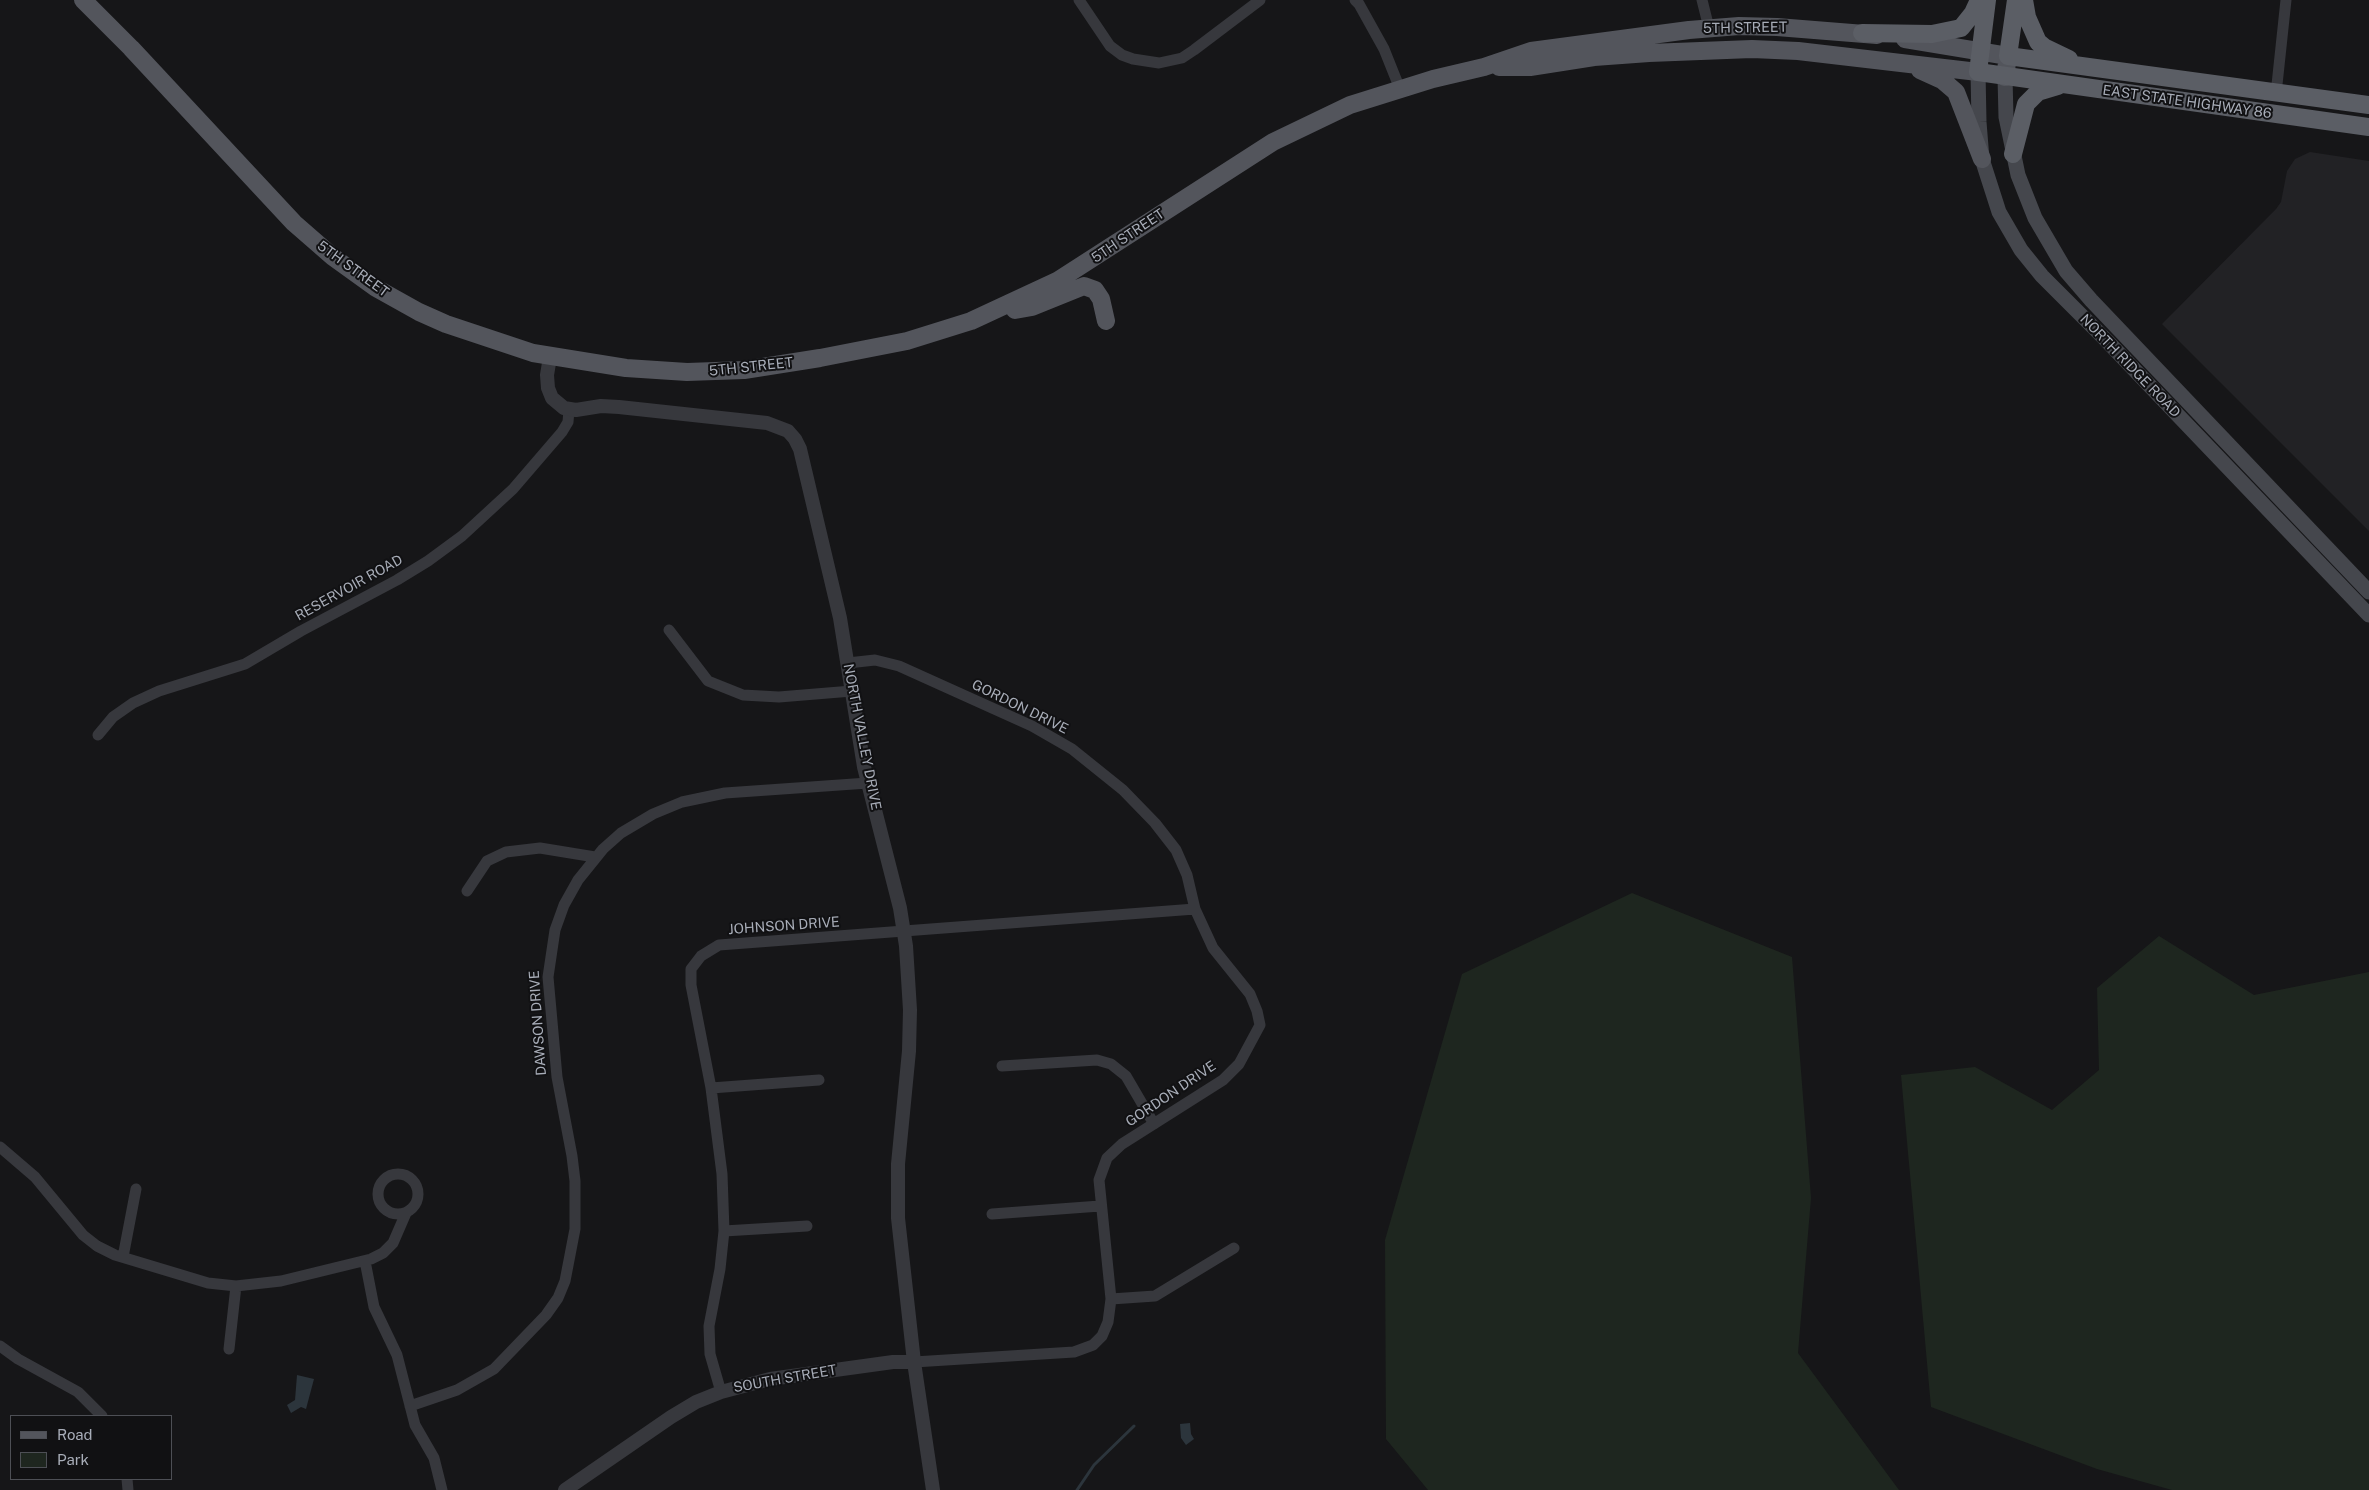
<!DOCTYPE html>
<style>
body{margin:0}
#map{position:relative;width:2369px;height:1490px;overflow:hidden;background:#161618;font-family:"Public Sans",sans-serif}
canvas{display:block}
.legend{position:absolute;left:10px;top:1415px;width:162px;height:65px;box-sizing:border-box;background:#111113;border:1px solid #4d4f55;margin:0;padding:6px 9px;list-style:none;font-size:15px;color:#a8adb8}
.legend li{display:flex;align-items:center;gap:10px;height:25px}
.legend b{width:25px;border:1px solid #4d4f55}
</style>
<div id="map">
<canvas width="2369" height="1490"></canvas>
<ul class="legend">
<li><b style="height:6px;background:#53555c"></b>Road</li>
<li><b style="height:14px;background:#1e261f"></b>Park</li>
</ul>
</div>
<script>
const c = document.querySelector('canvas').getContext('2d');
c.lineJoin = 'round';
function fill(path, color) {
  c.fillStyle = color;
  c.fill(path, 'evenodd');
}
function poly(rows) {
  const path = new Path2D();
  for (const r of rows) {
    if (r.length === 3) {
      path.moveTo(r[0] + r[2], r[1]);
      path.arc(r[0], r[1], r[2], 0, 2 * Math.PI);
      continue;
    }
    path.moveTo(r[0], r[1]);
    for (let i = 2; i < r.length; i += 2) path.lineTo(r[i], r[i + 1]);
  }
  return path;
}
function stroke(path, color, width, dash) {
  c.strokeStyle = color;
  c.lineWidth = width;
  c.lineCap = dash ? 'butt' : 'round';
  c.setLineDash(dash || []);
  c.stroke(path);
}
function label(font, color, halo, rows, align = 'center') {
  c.font = font + ' "Public Sans",sans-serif';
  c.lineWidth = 4;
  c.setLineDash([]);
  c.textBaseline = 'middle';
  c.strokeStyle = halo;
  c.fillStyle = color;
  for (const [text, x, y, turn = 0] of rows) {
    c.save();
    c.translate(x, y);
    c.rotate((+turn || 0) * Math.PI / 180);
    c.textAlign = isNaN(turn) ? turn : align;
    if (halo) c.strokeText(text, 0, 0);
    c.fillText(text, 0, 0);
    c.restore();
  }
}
fill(poly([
 [2310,152,2369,161,2369,531,2162,324,2276,209,2281,202,2287,171,2295,159]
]), '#222225');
fill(poly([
 [1632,893,1792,957,1811,1198,1798,1353,1899,1490,1428,1490,1386,1439,1385,1240,1462,974],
 [2159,936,2254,995,2369,972,2369,1490,2172,1490,2097,1469,1931,1407,1901,1075,1975,1067,2052,1110,2099,1070,2097,988]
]), '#1e261f');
fill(poly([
 [297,1375,314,1379,306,1409,301,1407,291,1413,287,1405,295,1400],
 [1190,1423,1191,1434,1194,1439,1186,1445,1181,1438,1180,1424]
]), '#2c353c');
stroke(poly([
 [1077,1490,1094,1465,1134,1426]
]), '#2c353c', 3);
stroke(poly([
 [1079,0,1110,46,1122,55,1133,59,1159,63,1182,58,1194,50,1260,0],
 [1355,0,1359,4,1384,49,1400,89],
 [1702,0,1709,28],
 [2276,94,2286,0],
 [669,630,708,681,743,695,779,697,852,691],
 [848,663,875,660,899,666,1032,726,1072,749,1123,790,1155,823,1176,850,1187,875,1195,909,1213,948,1250,994,1257,1011,1260,1025,1239,1064,1223,1080,1122,1144,1107,1158,1099,1180,1111,1299,1108,1322,1102,1336,1093,1345,1074,1352,914,1362],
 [98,735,113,717,133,703,159,691,245,664,301,631,397,580,428,561,462,536,513,489,562,432,568,422,569,410],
 [467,891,487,861,506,852,540,848,595,857],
 [1002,1066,1097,1060,1111,1064,1126,1076,1154,1124],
 [711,1088,819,1080],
 [0,1147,35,1177,83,1235,97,1246,115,1255,208,1283,236,1286,281,1281,371,1259,383,1253,393,1243,406,1213],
 [398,1194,20],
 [992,1214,1100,1206],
 [724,1231,807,1226],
 [123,1257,136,1189],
 [365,1261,374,1307,397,1355,415,1425,434,1458,442,1490],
 [1111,1299,1155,1296,1234,1248],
 [0,1346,18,1359,78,1392,102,1416],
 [229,1349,236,1286],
 [721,1392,710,1354,709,1326,720,1269,724,1231,722,1174,711,1088,691,985,691,969,701,956,719,945,1195,909],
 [410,1406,457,1390,494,1369,546,1315,558,1298,565,1281,575,1229,575,1181,572,1156,557,1077,548,977,555,930,564,905,578,880,603,849,621,833,653,814,682,802,725,793,868,783],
 [127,1479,128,1490]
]), '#37383d', 11);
stroke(poly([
 [550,357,547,375,548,388,552,398,564,408,576,410,601,406,619,407,767,423,788,431,795,439,800,449,840,618,864,767,900,908,906,946,910,1010,909,1051,898,1164,898,1218,914,1362,933,1490],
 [565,1490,671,1417,696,1402,721,1392,770,1379,893,1362,914,1362]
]), '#37383d', 14);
stroke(poly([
 [1978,72,1979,122,1982,159,1999,212,2021,250,2042,276,2107,341,2369,615],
 [2005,77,2006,117,2018,175,2035,218,2066,271,2091,300,2369,592]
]), '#45474d', 15);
stroke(poly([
 [83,0,131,48,294,223,333,257,376,288,419,312,446,324,533,353,626,368,687,372,744,370,820,358,907,341,971,321,1057,281,1273,142,1350,105,1433,79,1484,67,1531,51,1689,30,1739,26,1777,27,1877,35],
 [1905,39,2008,56,2005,77],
 [1499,67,1530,67,1594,57,1649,53,1752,49,1798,51,1978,72],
 [1920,70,1942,80,1956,92,1982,159],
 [1015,310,1032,307,1084,286,1095,290,1101,299,1106,321]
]), '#53555c', 18);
stroke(poly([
 [1987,0,1978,72,2369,127],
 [2016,0,2008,56,2369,105],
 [2024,0,2027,17,2038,42,2044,47,2069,59],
 [1862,33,1932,34,1961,28,1973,13,1979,0],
 [2013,154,2026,104,2038,92,2058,86]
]), '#5b5e65', 18);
label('14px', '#a8adb8', '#111113', [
 ["5TH STREET",1745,28,-1],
 ["EAST STATE HIGHWAY 86",2187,102,8],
 ["5TH STREET",1128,236,-34],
 ["5TH STREET",353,269,36],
 ["NORTH RIDGE ROAD",2130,366,46],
 ["5TH STREET",751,367,-6],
 ["RESERVOIR ROAD",349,588,-29],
 ["GORDON DRIVE",1020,707,26],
 ["NORTH VALLEY DRIVE",862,737,79],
 ["JOHNSON DRIVE",784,926,-4],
 ["DAWSON DRIVE",538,1023,-94],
 ["GORDON DRIVE",1171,1094,-34],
 ["SOUTH STREET",785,1379,-10]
]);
</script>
